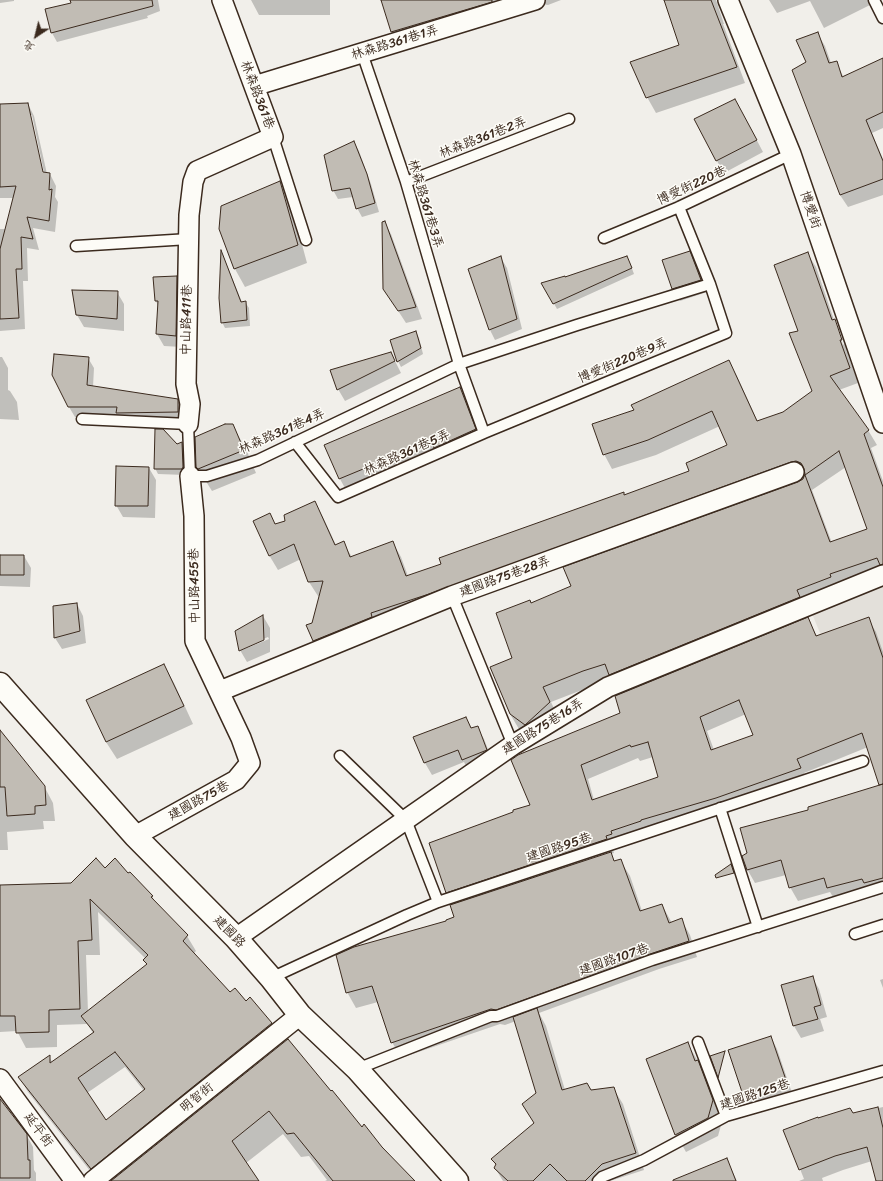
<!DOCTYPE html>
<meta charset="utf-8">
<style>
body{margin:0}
#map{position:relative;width:883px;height:1181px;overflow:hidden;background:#f1efea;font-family:Sriracha,"LXGW WenKai TC",sans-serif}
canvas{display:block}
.north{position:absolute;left:16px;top:16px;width:40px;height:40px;-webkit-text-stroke:3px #fdfcf7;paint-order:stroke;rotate:215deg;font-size:11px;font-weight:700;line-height:16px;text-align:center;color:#3b2a1e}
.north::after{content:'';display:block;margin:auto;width:14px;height:18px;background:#3b2a1e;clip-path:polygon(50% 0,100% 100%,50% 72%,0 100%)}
</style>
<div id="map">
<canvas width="883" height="1181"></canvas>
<div class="north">北</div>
</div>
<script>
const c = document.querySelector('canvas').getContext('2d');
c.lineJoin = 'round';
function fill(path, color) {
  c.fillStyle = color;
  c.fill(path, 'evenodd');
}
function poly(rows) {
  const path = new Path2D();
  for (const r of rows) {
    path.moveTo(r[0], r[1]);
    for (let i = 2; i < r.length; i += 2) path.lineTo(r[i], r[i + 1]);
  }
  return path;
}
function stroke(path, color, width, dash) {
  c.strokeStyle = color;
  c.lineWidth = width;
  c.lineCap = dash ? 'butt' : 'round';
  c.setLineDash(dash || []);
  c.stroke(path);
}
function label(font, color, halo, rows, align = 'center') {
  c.font = font + ' Sriracha,"LXGW WenKai TC",sans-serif';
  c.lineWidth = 3;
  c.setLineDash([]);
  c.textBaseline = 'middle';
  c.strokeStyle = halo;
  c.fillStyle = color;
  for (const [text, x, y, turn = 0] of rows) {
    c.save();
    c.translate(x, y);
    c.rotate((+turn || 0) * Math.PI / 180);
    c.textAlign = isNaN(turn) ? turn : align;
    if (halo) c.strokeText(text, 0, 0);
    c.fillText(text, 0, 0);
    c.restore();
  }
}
fill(poly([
 [883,586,883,748,869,753,811,611]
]), '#e3e0da');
fill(poly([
 [0,0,14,0,14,1,0,3],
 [81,0,158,0,160,11,147,16,148,18,57,42,52,33,46,10],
 [251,0,330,0,330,15,259,15],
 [382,0,561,0,548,5,541,4,401,47,392,32],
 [665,0,716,0,724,24,723,24,745,83,656,113,647,97,680,46],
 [769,0,880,0,824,28,810,1,777,13],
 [817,33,825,46,831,63,836,62,844,78,883,59,883,128,872,133,883,159,883,195,848,207,840,195,793,70,807,63],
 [28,104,34,116,47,174,50,174,56,186,55,197,58,202,55,232,33,228,39,250,27,248,28,281,23,281,25,329,0,331,0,229,6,229,14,198,0,198,0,105],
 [30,115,32,115,45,177,43,177],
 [742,112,763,152,724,173,717,161],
 [354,142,359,151,371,184,379,212,362,217,357,208,353,197,338,199,333,190],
 [280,183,290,200,307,263,245,287,235,269,220,229],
 [384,222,391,234,422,319,406,323,384,289],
 [689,252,696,264,707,292,680,301,673,289],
 [222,253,242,302,245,302,249,308,250,326,225,328,222,322],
 [807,253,816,267,834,320,843,334,850,354,848,355,858,383,839,390,868,430,877,445,871,448,883,481,883,573,551,702,558,717,533,739,519,729,510,714,513,658,531,604,573,587,798,483,803,480,805,476,799,476,437,608,322,655,314,641,313,623,320,596,318,596,309,582,301,559,278,570,269,555,270,515,276,525,286,522,315,503,323,517,336,545,343,543,352,557,393,543,401,557,408,576,442,565,691,471,728,445,720,426,656,455,612,469,604,454,635,411,729,362,737,376,758,422,783,413,813,392,799,331],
 [838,330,839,330,841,334,844,344,843,345],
 [846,467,868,529,832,543,812,490],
 [501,258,507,268,522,329,495,340,490,330,470,270],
 [630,263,634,274,557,309,543,284],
 [176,277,183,289,182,347,164,346,157,334,158,306,156,301,154,278],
 [117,292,124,304,124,331,84,327,77,315],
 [416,332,419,338,423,354,401,367,398,361],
 [391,353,401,373,345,401,338,389,332,370],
 [0,357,2,357,8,368,8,390,10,391,17,402,19,420,0,419],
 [88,358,94,368,93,387,177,400,183,410,183,423,119,417,75,417,69,407],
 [460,388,466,399,481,440,442,458,439,454,346,490,340,479,325,446],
 [232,425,246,449,256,473,212,491,197,467],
 [182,443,185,449,185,475,158,474,155,468],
 [149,468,156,480,155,518,123,517,116,505],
 [0,556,24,556,31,568,30,587,0,586],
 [77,604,83,616,86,643,62,649,55,638],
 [263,616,270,628,270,652,247,662,240,650,236,631],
 [268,637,269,639,242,650,242,648],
 [808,619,817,636,868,619,876,632,883,652,883,894,873,897,870,893,836,902,830,892,798,901,790,887,786,875,755,883,747,869,810,810,881,786,868,747,804,773,808,782,618,845,619,848,613,850,614,853,611,854,615,862,620,860,630,876,642,911,662,905,672,923,681,919,690,935,697,957,659,969,539,1013,546,1026,565,1090,591,1091,613,1088,623,1104,644,1170,610,1181,503,1181,495,1168,496,1166,492,1159,535,1124,523,1104,537,1094,516,1021,505,1025,500,1024,401,1058,392,1042,378,1002,356,1008,347,992,455,918,454,905,446,892,621,713],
 [746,714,755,736,714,750,707,731],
 [653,757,659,778,594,800,588,779,638,758,640,761],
 [164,665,174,683,193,724,117,759,106,742],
 [466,718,472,729,477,727,484,739,493,762,469,772,464,762,432,775,425,763,415,738],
 [0,733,44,786,53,803,55,821,43,821,44,829,7,832,8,850,0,850],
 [115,860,152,896,156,904,187,936,196,951,193,954,230,993,246,1002,249,999,272,1024,280,1039,98,1181,28,1092,19,1077,49,1056,52,1062,93,1033,87,1024,57,1025,57,1047,26,1048,17,1031,0,1032,0,886,71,884,105,869],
 [98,912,146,959,144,960,147,965,88,1012,86,955,100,955],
 [125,1067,144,1091,106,1121,87,1093],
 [812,977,819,989,827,1017,820,1019,824,1031,801,1038,794,1026,782,986],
 [883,979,883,988,880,980],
 [771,1037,777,1049,792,1093,750,1107,743,1095],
 [288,1040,362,1128,414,1181,325,1181,327,1180,309,1156,301,1157,283,1134,246,1163,258,1181,112,1181],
 [688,1044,708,1079,723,1118,718,1136,686,1152,676,1134],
 [0,1100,26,1134,33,1147,34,1170,36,1173,36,1181,0,1181],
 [883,1107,883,1181,874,1181,877,1180,872,1161,843,1170,822,1178,823,1181,799,1181,804,1179,785,1131,818,1119,853,1114],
 [727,1160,737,1181,710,1181]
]), '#0003');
const building = poly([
 [70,0,152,0,153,6,51,33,45,9,71,3,70,0],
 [381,0,492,0,492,2,391,32,381,0],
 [664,0,711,0,737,67,646,98,630,62,679,45,664,0],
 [818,32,829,63,837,61,842,77,883,58,883,112,866,120,883,161,883,179,840,195,792,70,806,62,796,40,818,32],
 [735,99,757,140,716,161,694,119,735,99],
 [28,103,43,172,50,173,49,190,52,189,49,221,27,217,33,239,21,237,22,269,16,269,19,318,0,319,0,249,16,186,0,187,0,104,28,103],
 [354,141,367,174,375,203,356,209,350,188,332,191,324,155,354,141],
 [280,181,298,245,234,269,219,229,221,206,280,181],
 [385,221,416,307,398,311,383,289,382,222,385,221],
 [221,250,241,302,246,301,247,320,221,323,219,298,221,250],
 [690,251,701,280,672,289,662,260,690,251],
 [808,252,832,320,835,319,842,340,840,340,850,368,830,376,869,430,864,434,883,487,883,564,880,565,877,558,830,574,831,577,797,590,800,597,609,675,605,664,583,671,543,687,550,702,525,725,510,714,490,667,512,658,496,613,530,600,531,603,571,586,563,567,798,482,803,479,805,474,804,469,801,463,796,461,791,462,429,594,371,613,372,617,313,641,306,625,312,623,323,581,308,582,294,544,269,556,253,521,270,513,275,524,285,521,284,515,315,501,335,545,344,541,350,557,393,541,406,576,441,564,439,558,624,492,624,495,689,471,686,463,727,445,712,411,648,440,603,455,592,424,634,410,631,405,729,360,757,421,783,412,812,391,789,333,798,331,774,265,808,252],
 [839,451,867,529,830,542,805,475,839,451],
 [501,256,517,319,489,330,468,269,501,256],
 [627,256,632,268,553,304,541,283,565,276,565,277,627,256],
 [177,276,176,336,156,334,158,301,155,301,153,277,177,276],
 [72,290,118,291,117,319,76,315,72,290],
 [416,331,421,348,397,362,390,340,416,331],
 [391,352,395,361,337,390,330,370,391,352],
 [54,354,89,357,87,385,178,399,178,412,116,413,117,407,68,407,52,375,54,354],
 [460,387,476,429,434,448,432,443,371,472,368,467,339,479,324,445,460,387],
 [225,424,233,424,244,450,198,469,196,467,195,437,225,424],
 [155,429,163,429,177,444,182,442,183,467,182,469,154,469,155,429],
 [116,466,149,467,148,506,115,506,116,466],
 [0,555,24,555,24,575,0,575,0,555],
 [77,603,80,631,54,638,53,606,77,603],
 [263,615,264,640,239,651,235,631,263,615],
 [808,617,816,636,869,617,883,658,883,784,879,785,862,733,797,759,801,768,716,798,641,820,641,821,611,831,612,834,606,836,607,839,446,893,429,843,513,812,513,810,530,805,511,760,518,755,620,713,615,696,808,617],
 [739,700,753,735,711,750,700,717,739,700],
 [648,742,658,777,592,800,581,765,630,745,631,747,648,742],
 [164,664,184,706,106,742,86,700,164,664],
 [466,717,471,728,478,726,487,750,462,760,458,750,424,763,413,737,466,717],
 [0,730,45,786,46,805,35,806,35,814,7,816,5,787,0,787,0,730],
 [883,784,883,878,864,883,862,879,827,888,824,878,789,888,781,860,747,870,742,856,747,853,740,828,808,810,808,807,883,784],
 [611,852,614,861,621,859,640,911,662,904,669,923,682,918,689,941,650,954,496,1010,491,1009,391,1043,372,986,346,993,336,955,354,947,446,921,446,920,454,917,450,905,611,852],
 [96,858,105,868,115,858,128,873,130,872,153,896,151,897,188,935,183,941,230,992,235,988,246,1001,250,997,272,1023,91,1169,18,1077,50,1055,50,1063,94,1032,81,1016,147,964,143,960,148,955,90,899,92,940,78,941,80,1009,49,1010,49,1032,16,1033,15,1016,0,1016,0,885,71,883,96,858],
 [115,1052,145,1089,106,1120,78,1078,115,1052],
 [731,864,734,873,716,878,715,875,731,864],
 [813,976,821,1005,814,1007,818,1019,793,1026,781,985,813,976],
 [537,1008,562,1090,587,1083,591,1090,614,1087,636,1153,602,1164,585,1181,567,1181,550,1164,533,1181,508,1181,494,1168,496,1164,491,1159,534,1123,522,1104,536,1093,513,1017,537,1008],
 [771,1036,786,1080,743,1095,728,1050,771,1036],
 [288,1039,331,1091,332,1090,362,1127,364,1124,382,1147,415,1181,333,1181,294,1133,287,1134,269,1111,232,1141,259,1181,111,1181,288,1039],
 [688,1042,695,1061,698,1060,713,1100,708,1118,675,1135,646,1059,688,1042],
 [725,1051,718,1078,710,1056,725,1051],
 [0,1099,27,1134,28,1160,30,1160,30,1178,0,1178,0,1099],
 [878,1107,883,1128,883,1181,876,1181,867,1147,835,1156,799,1170,783,1130,818,1117,818,1118,850,1108,853,1113,878,1107],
 [727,1158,736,1181,673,1181,673,1180,727,1158]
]);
fill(building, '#c1bcb4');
stroke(building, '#3b2a1e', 1);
const service = poly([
 [874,0,883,18],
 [273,137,306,240],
 [406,182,569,119],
 [604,238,679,207,791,154],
 [76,246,189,239],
 [82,419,188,424,190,476,207,476,258,460,459,364,577,325,710,284],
 [484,433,726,333,710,284,679,207],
 [295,442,338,497,484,433,459,364,406,182,362,53],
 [452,596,513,745],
 [340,756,406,820,438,902],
 [720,808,758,927],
 [855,934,883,925],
 [271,978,407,915,438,902,863,761],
 [698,1042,726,1116],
 [357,1069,491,1016,497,1016,652,960,883,887],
 [598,1181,602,1177,644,1160,726,1116,883,1071]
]);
const minor = poly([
 [728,0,791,154,883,423],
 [254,86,535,0],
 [188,424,190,404,186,384,189,215,193,182,197,171,273,137,222,0],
 [220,691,452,596,794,472],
 [135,836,236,780,250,763,241,738,195,641,194,516,190,476],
 [236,938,513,745,608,687,883,575],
 [0,1079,75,1181],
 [93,1181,300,1015]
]);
const tertiary = poly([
 [0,684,135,836,236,938,271,978,300,1015,357,1069,457,1181]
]);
stroke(service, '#3b2a1e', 13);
stroke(minor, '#3b2a1e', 22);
stroke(tertiary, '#3b2a1e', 25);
stroke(service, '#fdfcf7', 10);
stroke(minor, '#fdfcf7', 19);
stroke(tertiary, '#fdfcf7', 22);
label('13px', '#3b2a1e', '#fdfcf7', [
 ["林森路361巷1弄",395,43,-17],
 ["林森路361巷",257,95,69],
 ["林森路361巷2弄",483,138,-21],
 ["博愛街220巷",692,186,-25],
 ["林森路361巷3弄",425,204,73],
 ["博愛街",810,210,71],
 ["中山路411巷",187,320,-89],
 ["博愛街220巷9弄",623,361,-23],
 ["林森路361巷4弄",282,432,-24],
 ["林森路361巷5弄",407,453,-24],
 ["建國路75巷28弄",505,577,-20],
 ["中山路455巷",195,586,-91],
 ["建國路75巷16弄",543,727,-32],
 ["建國路75巷",199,801,-29],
 ["建國路95巷",559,848,-18],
 ["建國路",229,932,46],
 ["建國路107巷",614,960,-19],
 ["建國路125巷",755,1095,-18],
 ["明智街",197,1098,-39],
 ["延平街",38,1130,53]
]);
</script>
